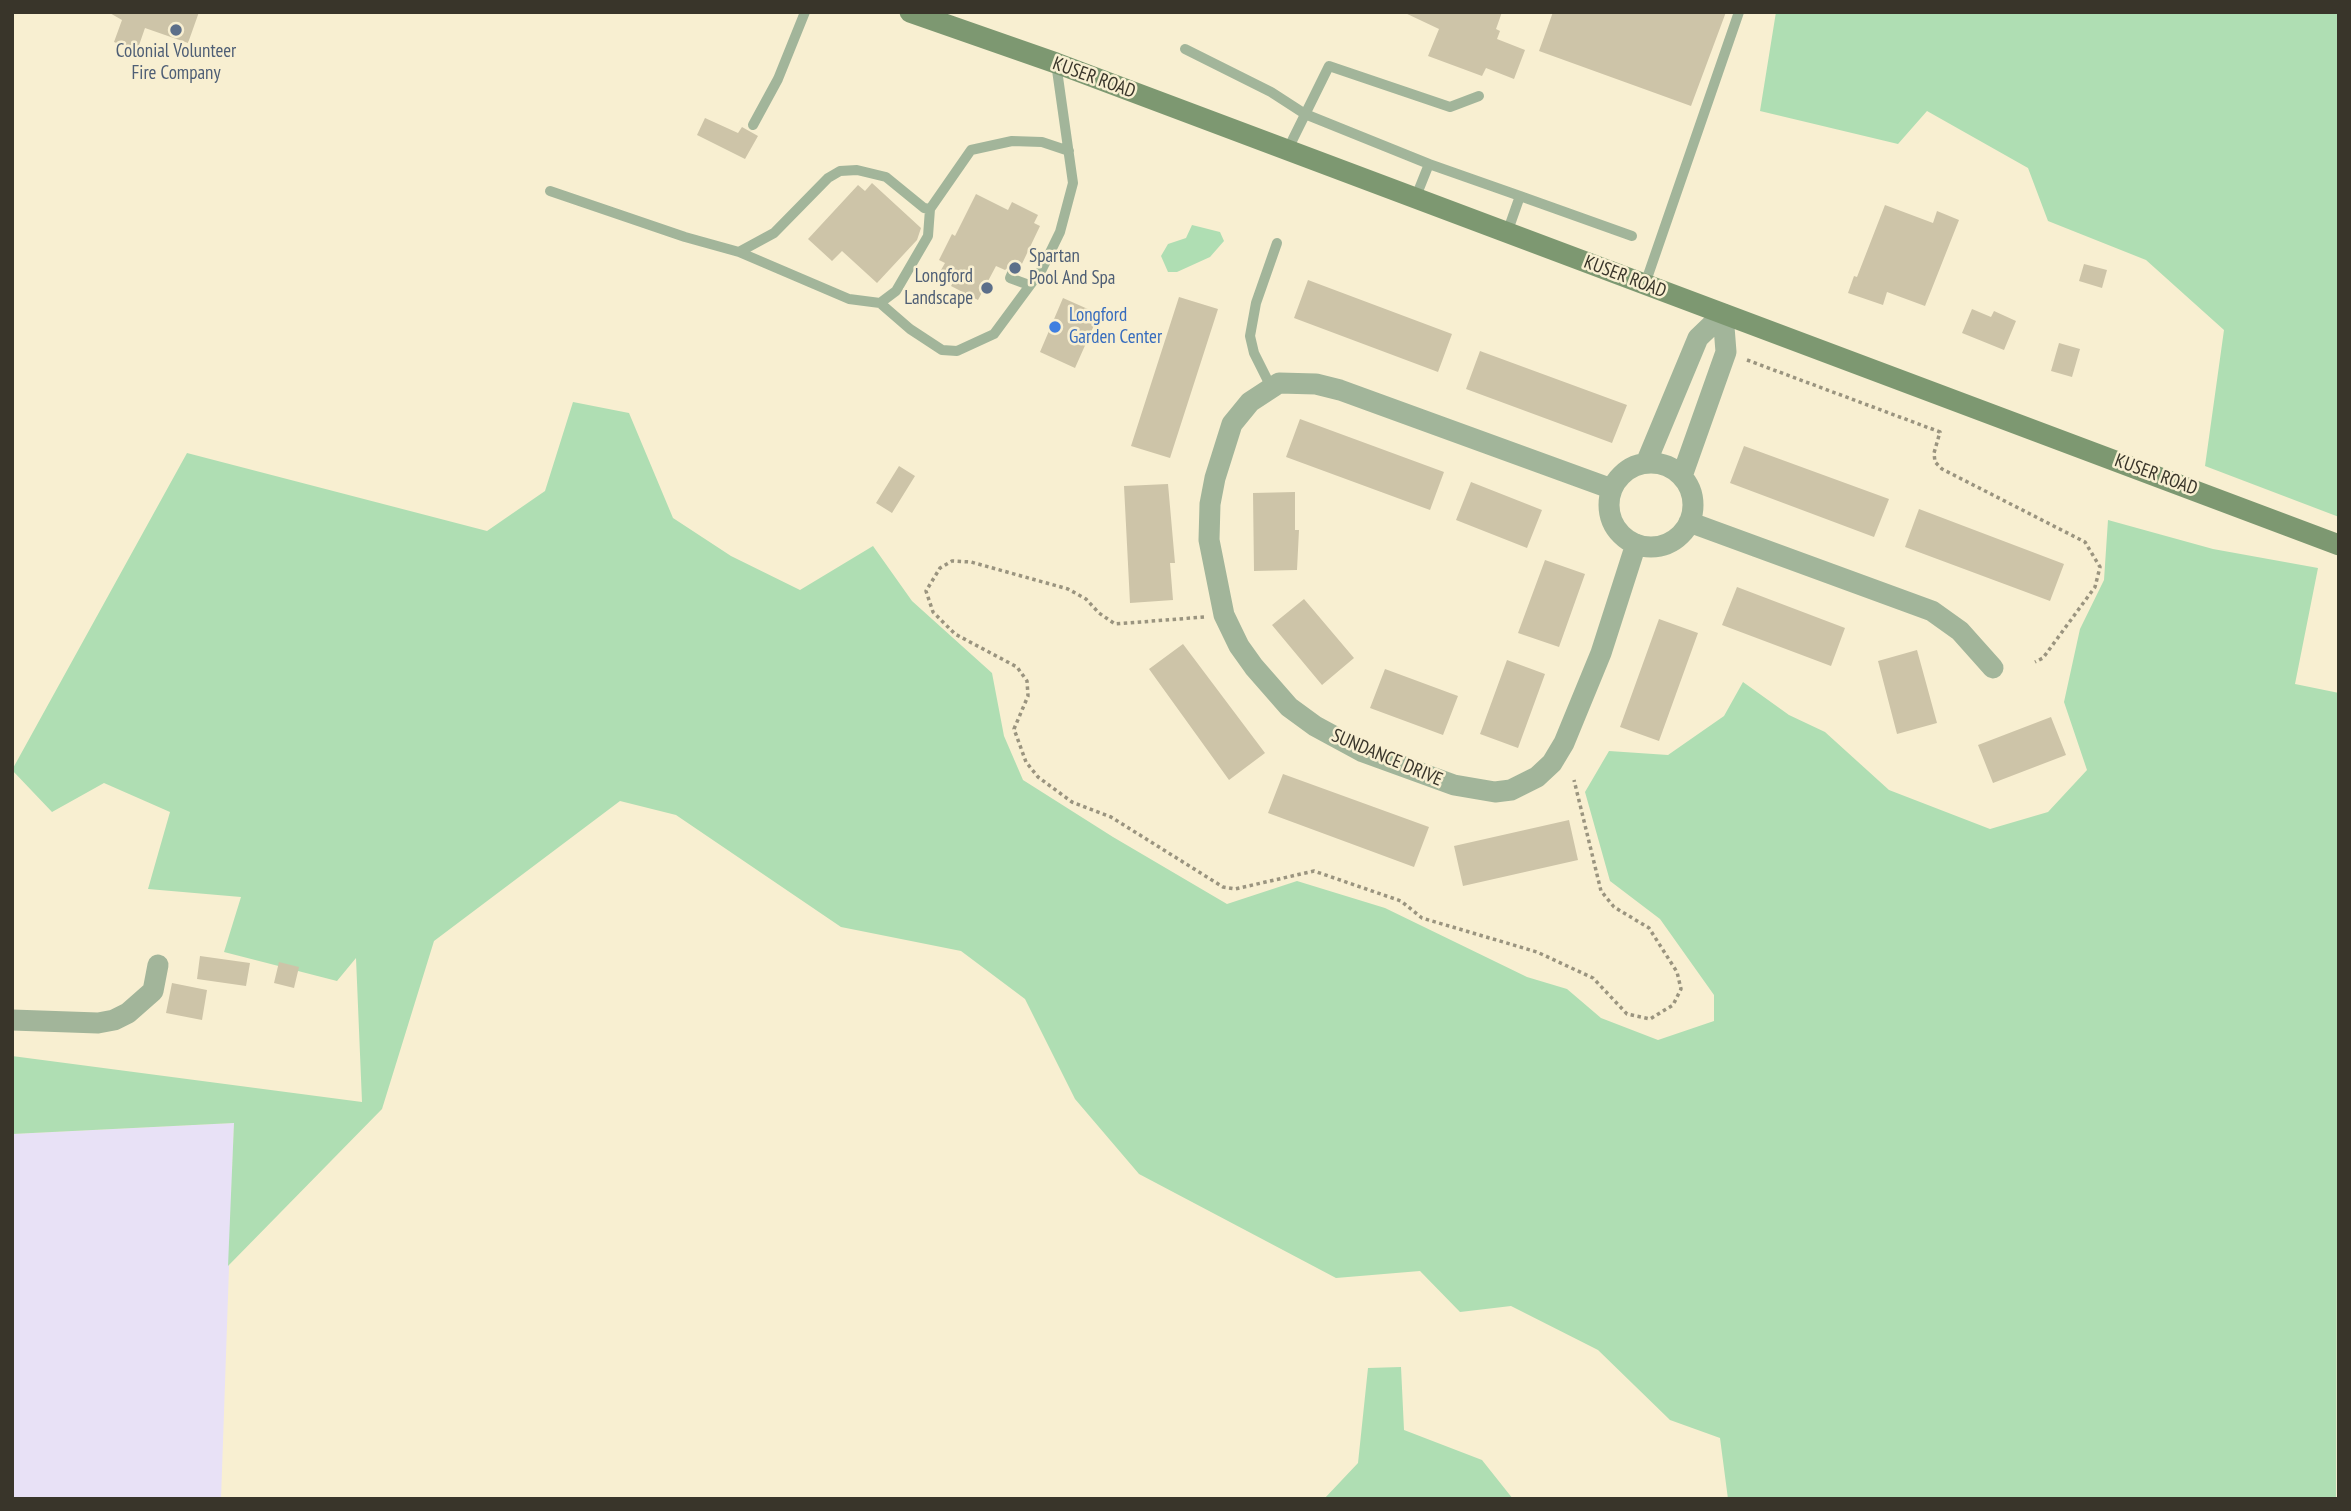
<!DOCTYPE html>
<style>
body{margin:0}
#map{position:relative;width:2351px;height:1511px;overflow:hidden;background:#f8efd1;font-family:"PT Sans Narrow",sans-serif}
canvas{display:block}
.frame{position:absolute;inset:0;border:14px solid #39352a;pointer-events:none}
</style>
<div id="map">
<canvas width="2351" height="1511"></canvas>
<div class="frame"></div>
</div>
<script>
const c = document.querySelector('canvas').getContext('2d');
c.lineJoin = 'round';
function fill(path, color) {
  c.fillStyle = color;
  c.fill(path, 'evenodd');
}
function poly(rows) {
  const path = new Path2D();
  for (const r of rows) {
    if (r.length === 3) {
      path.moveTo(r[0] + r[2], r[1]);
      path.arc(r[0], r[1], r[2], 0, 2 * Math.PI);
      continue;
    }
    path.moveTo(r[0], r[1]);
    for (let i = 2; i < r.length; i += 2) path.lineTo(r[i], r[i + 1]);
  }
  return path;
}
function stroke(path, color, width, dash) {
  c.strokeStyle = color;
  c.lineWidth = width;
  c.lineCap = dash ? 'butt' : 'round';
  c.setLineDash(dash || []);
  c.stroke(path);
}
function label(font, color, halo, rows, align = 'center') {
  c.font = font + ' "PT Sans Narrow",sans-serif';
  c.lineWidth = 5;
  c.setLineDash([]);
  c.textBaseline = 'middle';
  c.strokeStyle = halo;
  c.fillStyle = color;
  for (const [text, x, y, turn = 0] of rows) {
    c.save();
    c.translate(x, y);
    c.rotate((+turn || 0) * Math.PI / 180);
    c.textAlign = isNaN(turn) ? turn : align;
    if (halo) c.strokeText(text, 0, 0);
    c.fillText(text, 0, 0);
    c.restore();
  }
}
fill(poly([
 [234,1123,221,1499,12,1499,12,1134]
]), '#e8e1f6');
fill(poly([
 [1776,12,2339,12,2339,517,2205,466,2224,330,2146,260,2048,221,2028,168,1927,111,1898,144,1760,111],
 [1192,225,1220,232,1224,241,1210,257,1177,272,1168,272,1161,256,1168,244,1186,238],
 [573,402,629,413,673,518,731,556,800,590,873,546,912,601,992,673,1004,736,1023,780,1113,837,1227,904,1297,881,1385,908,1527,977,1567,989,1601,1018,1658,1040,1714,1021,1714,995,1660,919,1610,881,1585,792,1609,751,1668,755,1724,716,1743,682,1789,715,1825,732,1889,790,1990,829,2048,812,2087,770,2064,702,2080,629,2104,580,2108,520,2213,549,2318,568,2295,684,2339,693,2336,1499,1728,1499,1720,1438,1670,1420,1598,1350,1511,1306,1460,1312,1420,1271,1336,1278,1139,1174,1075,1099,1025,999,961,951,841,927,676,815,620,801,434,941,382,1109,228,1266,234,1123,12,1134,12,1056,362,1102,356,958,337,981,224,952,241,897,148,889,170,812,104,783,52,812,12,770,187,453,487,531,545,491],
 [1401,1367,1404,1430,1482,1460,1513,1499,1324,1499,1358,1463,1368,1368]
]), '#afdeb3');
fill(poly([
 [108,12,199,12,188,43,145,28,137,51,114,42,122,20],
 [1403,12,1502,12,1496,29,1500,31,1497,39,1525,50,1514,79,1486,68,1482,76,1428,56,1439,29],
 [1553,12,1726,12,1691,106,1539,51],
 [705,118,738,133,742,127,758,136,745,159,697,135],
 [872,183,921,228,917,240,877,283,842,251,832,261,808,239,858,185,865,191],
 [976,194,1008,210,1012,202,1038,215,1034,223,1040,226,1020,268,1013,263,1005,270,996,266,978,300,951,286,956,277,941,270,945,263,939,260,952,234,955,236],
 [1885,205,1933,223,1937,211,1959,220,1925,306,1887,292,1883,305,1848,293,1854,276,1857,277],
 [2084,264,2107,270,2102,288,2079,281],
 [1308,280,1452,334,1438,372,1294,318],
 [1179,297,1218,309,1170,458,1131,446],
 [1063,298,1099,314,1075,368,1040,352],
 [1972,309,1991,317,1994,311,2016,321,2004,350,1962,333],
 [2059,343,2080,349,2072,377,2051,371],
 [1480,351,1627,405,1612,443,1466,389],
 [1300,419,1444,472,1430,510,1286,457],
 [1744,446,1889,499,1874,537,1730,483],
 [899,466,915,476,892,513,876,503],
 [1471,482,1542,510,1527,548,1456,520],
 [1168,484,1175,563,1170,563,1173,600,1130,603,1124,486],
 [1295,492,1295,530,1299,530,1297,570,1254,571,1253,493],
 [1919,509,2064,564,2050,601,1905,547],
 [1545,560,1585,574,1559,647,1518,633],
 [1737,587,1845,628,1831,666,1722,625],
 [1304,599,1354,658,1322,685,1272,625],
 [1659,619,1698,633,1659,741,1620,727],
 [1183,644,1265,753,1229,780,1149,669],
 [1917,650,1937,723,1897,734,1878,661],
 [1507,660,1545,674,1518,748,1480,734],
 [1385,669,1458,696,1443,735,1370,708],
 [2051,717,2066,755,1993,783,1978,745],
 [1283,774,1429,827,1414,867,1268,813],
 [1569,820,1578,860,1463,886,1454,846],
 [200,956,250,963,246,986,197,979],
 [279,962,299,967,294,988,274,983],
 [172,983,207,990,202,1020,166,1013]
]), '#cdc4a8');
stroke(poly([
 [1747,360,1940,432,1934,453,1935,462,1942,469,2085,542,2100,567,2095,587,2043,658,2035,662],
 [1204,617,1115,624,1099,613,1086,599,1068,589,971,562,952,561,940,568,926,591,933,612,955,634,1017,667,1027,681,1028,696,1014,729,1026,762,1038,777,1072,802,1111,817,1223,887,1235,889,1314,871,1401,901,1422,918,1537,952,1593,978,1627,1014,1650,1019,1673,1005,1681,989,1677,972,1649,928,1614,907,1601,891,1574,780]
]), '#9a947f', 3.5, [3.5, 3.5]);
stroke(poly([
 [1185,49,1271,92,1305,114,1429,164,1415,199],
 [753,125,778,79,805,12],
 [1287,151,1329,66,1450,107,1479,96],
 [1429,164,1520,196,1507,233],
 [550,191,685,237,739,252,774,233,828,178,840,171,857,170,886,177,924,208,930,209,971,150,1012,141,1042,142,1069,151],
 [1520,196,1632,236],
 [739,252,849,299,880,303,896,291,928,236,930,209],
 [1013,271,1010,278,1029,285],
 [1645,284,1739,12],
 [880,303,910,329,942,350,957,351,994,334,1042,269,1060,232,1073,183,1056,63],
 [1271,387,1254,353,1250,336,1256,303,1277,243]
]), '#a2b59a', 10);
stroke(poly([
 [1646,463,1698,338,1723,314],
 [1651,505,42],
 [1682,476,1726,352,1723,314],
 [1612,489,1340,390,1316,384,1279,383,1250,402,1232,424,1215,478,1210,504,1209,540,1224,615,1239,646,1254,667,1289,707,1315,726,1363,752,1454,785,1495,792,1511,790,1537,777,1552,763,1564,743,1601,653,1636,544],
 [1689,522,1932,611,1960,631,1993,668],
 [12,1020,98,1023,114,1020,128,1013,153,991,158,965]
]), '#a2b59a', 21);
stroke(poly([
 [910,12,1056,63,2339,545]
]), '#7d9871', 21);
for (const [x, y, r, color] of [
 [176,30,7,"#5c6f8a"],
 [1015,268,7,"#5c6f8a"],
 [987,288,7,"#5c6f8a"],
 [1055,327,7,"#3f7fe0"]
]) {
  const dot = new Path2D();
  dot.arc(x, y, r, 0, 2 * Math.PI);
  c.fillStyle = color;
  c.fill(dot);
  stroke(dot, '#f8efd1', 2.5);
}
label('19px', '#4e5e75', '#f8efd1', [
 ["Colonial Volunteer",176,52],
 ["Fire Company",176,74],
 ["Spartan",1029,257,"left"],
 ["Pool And Spa",1029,279,"left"],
 ["Longford",973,277,"right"],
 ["Landscape",973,299,"right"]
]);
label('19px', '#39352a', '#f8efd1', [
 ["KUSER ROAD",1094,78,20],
 ["KUSER ROAD",1625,277,21],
 ["KUSER ROAD",2156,475,20],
 ["SUNDANCE DRIVE",1387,758,23]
]);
label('19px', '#366cbe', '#f8efd1', [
 ["Longford",1069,316],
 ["Garden Center",1069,338]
], 'left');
</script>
